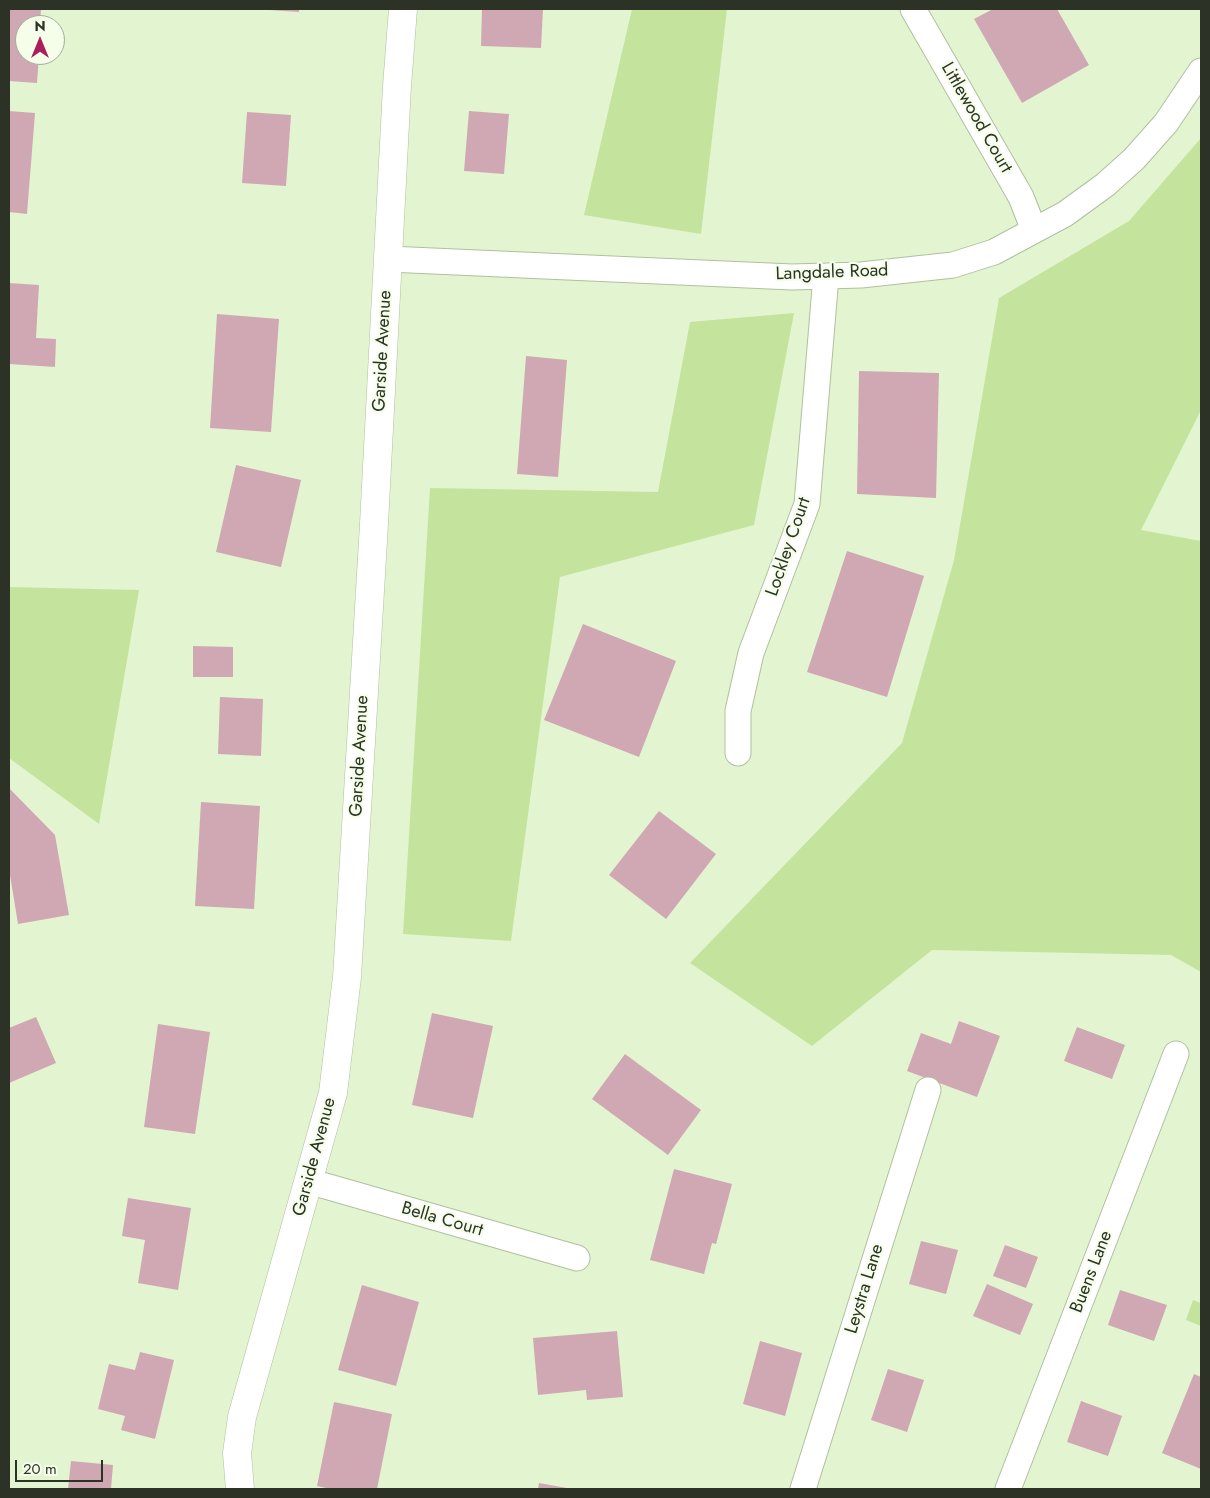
<!DOCTYPE html>
<style>
body{margin:0}
#map{position:relative;width:1210px;height:1498px;overflow:hidden;background:#e3f4d1;font-family:Jost,sans-serif}
canvas{display:block}
.frame{position:absolute;inset:0;border:10px solid #2c3225;pointer-events:none}
.north{position:absolute;left:15px;top:15px;width:50px;height:50px;box-sizing:border-box;background:#f4fee9;border:1px solid #a4ac9b;border-radius:50%;rotate:0deg;font-size:14px;font-weight:700;line-height:20px;text-align:center;color:#2c3225}
.north::after{content:'';display:block;margin:auto;width:18px;height:22px;background:#ab1e5c;clip-path:polygon(50% 0,100% 100%,50% 72%,0 100%)}
.scale{position:absolute;left:15px;top:1460px;width:88px;height:22px;box-sizing:border-box;border:2px solid #2c3225;border-top:0;padding-left:6px;font-size:15px;line-height:18px;white-space:nowrap;color:#2c3225;-webkit-text-stroke:4px #f4fee9;paint-order:stroke}
</style>
<div id="map">
<canvas width="1210" height="1498"></canvas>
<div class="frame"></div>
<div class="north">N</div>
<div class="scale">20 m</div>
</div>
<script>
const c = document.querySelector('canvas').getContext('2d');
c.lineJoin = 'round';
function fill(path, color) {
  c.fillStyle = color;
  c.fill(path, 'evenodd');
}
function poly(rows) {
  const path = new Path2D();
  for (const r of rows) {
    path.moveTo(r[0], r[1]);
    for (let i = 2; i < r.length; i += 2) path.lineTo(r[i], r[i + 1]);
  }
  return path;
}
function stroke(path, color, width, dash) {
  c.strokeStyle = color;
  c.lineWidth = width;
  c.lineCap = dash ? 'butt' : 'round';
  c.setLineDash(dash || []);
  c.stroke(path);
}
function label(font, color, halo, rows, align = 'center') {
  c.font = font + ' Jost,sans-serif';
  c.lineWidth = 4.5;
  c.setLineDash([]);
  c.textBaseline = 'middle';
  c.strokeStyle = halo;
  c.fillStyle = color;
  for (const [text, x, y, turn = 0] of rows) {
    c.save();
    c.translate(x, y);
    c.rotate((+turn || 0) * Math.PI / 180);
    c.textAlign = isNaN(turn) ? turn : align;
    if (halo) c.strokeText(text, 0, 0);
    c.fillText(text, 0, 0);
    c.restore();
  }
}
fill(poly([
 [632,9,727,9,701,234,584,215],
 [1201,138,1201,410,1141,530,1201,541,1201,972,1171,955,932,950,812,1046,690,963,902,743,954,560,999,298,1129,221],
 [794,313,754,525,560,577,511,941,403,934,430,488,658,492,690,322],
 [9,587,139,590,99,824,9,758],
 [1193,1300,1201,1303,1201,1326,1186,1320]
]), '#c4e49d');
fill(poly([
 [9,9,41,9,40,25,25,25,25,55,39,55,37,83,9,81],
 [269,9,299,9,299,12,269,10],
 [482,9,543,9,541,48,481,46],
 [993,9,1057,9,1089,65,1022,103,974,19],
 [9,111,35,113,27,214,9,212],
 [469,111,509,114,504,174,464,171],
 [247,112,291,115,286,186,242,183],
 [9,283,39,285,36,338,56,339,55,367,9,364],
 [217,314,279,319,271,432,210,428],
 [526,356,567,360,558,477,517,474],
 [859,371,939,373,936,498,857,494],
 [236,465,301,480,281,567,216,552],
 [847,551,924,576,887,697,807,672],
 [583,624,676,661,639,757,544,720],
 [193,646,233,647,233,677,193,677],
 [220,697,263,699,261,756,218,754],
 [9,788,55,835,69,915,18,924,9,869],
 [201,802,260,806,254,909,195,906],
 [659,811,716,854,666,919,609,875],
 [432,1013,493,1026,473,1118,412,1105],
 [36,1017,56,1063,9,1083,9,1028],
 [959,1021,1000,1036,977,1097,907,1071,921,1033,951,1044],
 [158,1024,210,1032,195,1134,144,1127],
 [1077,1027,1125,1045,1112,1079,1064,1061],
 [625,1054,701,1110,668,1155,592,1099],
 [674,1169,732,1184,716,1244,712,1243,704,1274,650,1260],
 [128,1198,191,1208,178,1290,138,1283,145,1240,122,1236],
 [921,1241,958,1250,946,1294,909,1284],
 [1005,1245,1038,1257,1026,1288,993,1276],
 [987,1284,1033,1304,1020,1335,973,1316],
 [362,1285,419,1302,396,1386,338,1370],
 [1120,1290,1167,1305,1154,1341,1108,1325],
 [617,1331,623,1397,587,1400,586,1390,538,1395,533,1338],
 [760,1341,802,1353,785,1416,743,1404],
 [140,1352,174,1360,155,1439,121,1430,125,1416,98,1409,109,1364,135,1370],
 [888,1369,924,1380,907,1432,871,1420],
 [1194,1374,1201,1377,1201,1469,1162,1453],
 [1081,1401,1122,1416,1108,1456,1067,1442],
 [334,1402,392,1414,377,1489,331,1489,317,1486],
 [71,1461,113,1465,111,1489,68,1489],
 [539,1483,567,1488,567,1489,538,1489]
]), '#d0a8b3');
const street = poly([
 [913,9,1021,197,1034,230],
 [388,259,792,277,861,275,953,265,994,252,1065,214,1105,185,1134,159,1166,123,1201,71],
 [738,753,738,711,751,653,807,504,826,276],
 [308,1181,577,1258],
 [803,1489,928,1090],
 [1008,1489,1176,1054]
]);
const secondary = poly([
 [240,1489,237,1453,242,1417,333,1093,347,977,374,524,397,86,403,9]
]);
stroke(street, '#b0c09e', 27);
stroke(secondary, '#b0c09e', 29);
stroke(street, '#fff', 25);
stroke(secondary, '#fff', 28);
label('18px', '#2c3225', '#f4fee9', [
 ["Littlewood Court",976,118,60],
 ["Langdale Road",832,273,-2],
 ["Garside Avenue",383,351,-87],
 ["Lockley Court",789,547,-71],
 ["Garside Avenue",360,756,-87],
 ["Garside Avenue",315,1157,-75],
 ["Bella Court",442,1220,16],
 ["Buens Lane",1092,1272,-69],
 ["Leystra Lane",865,1289,-73]
]);
</script>
